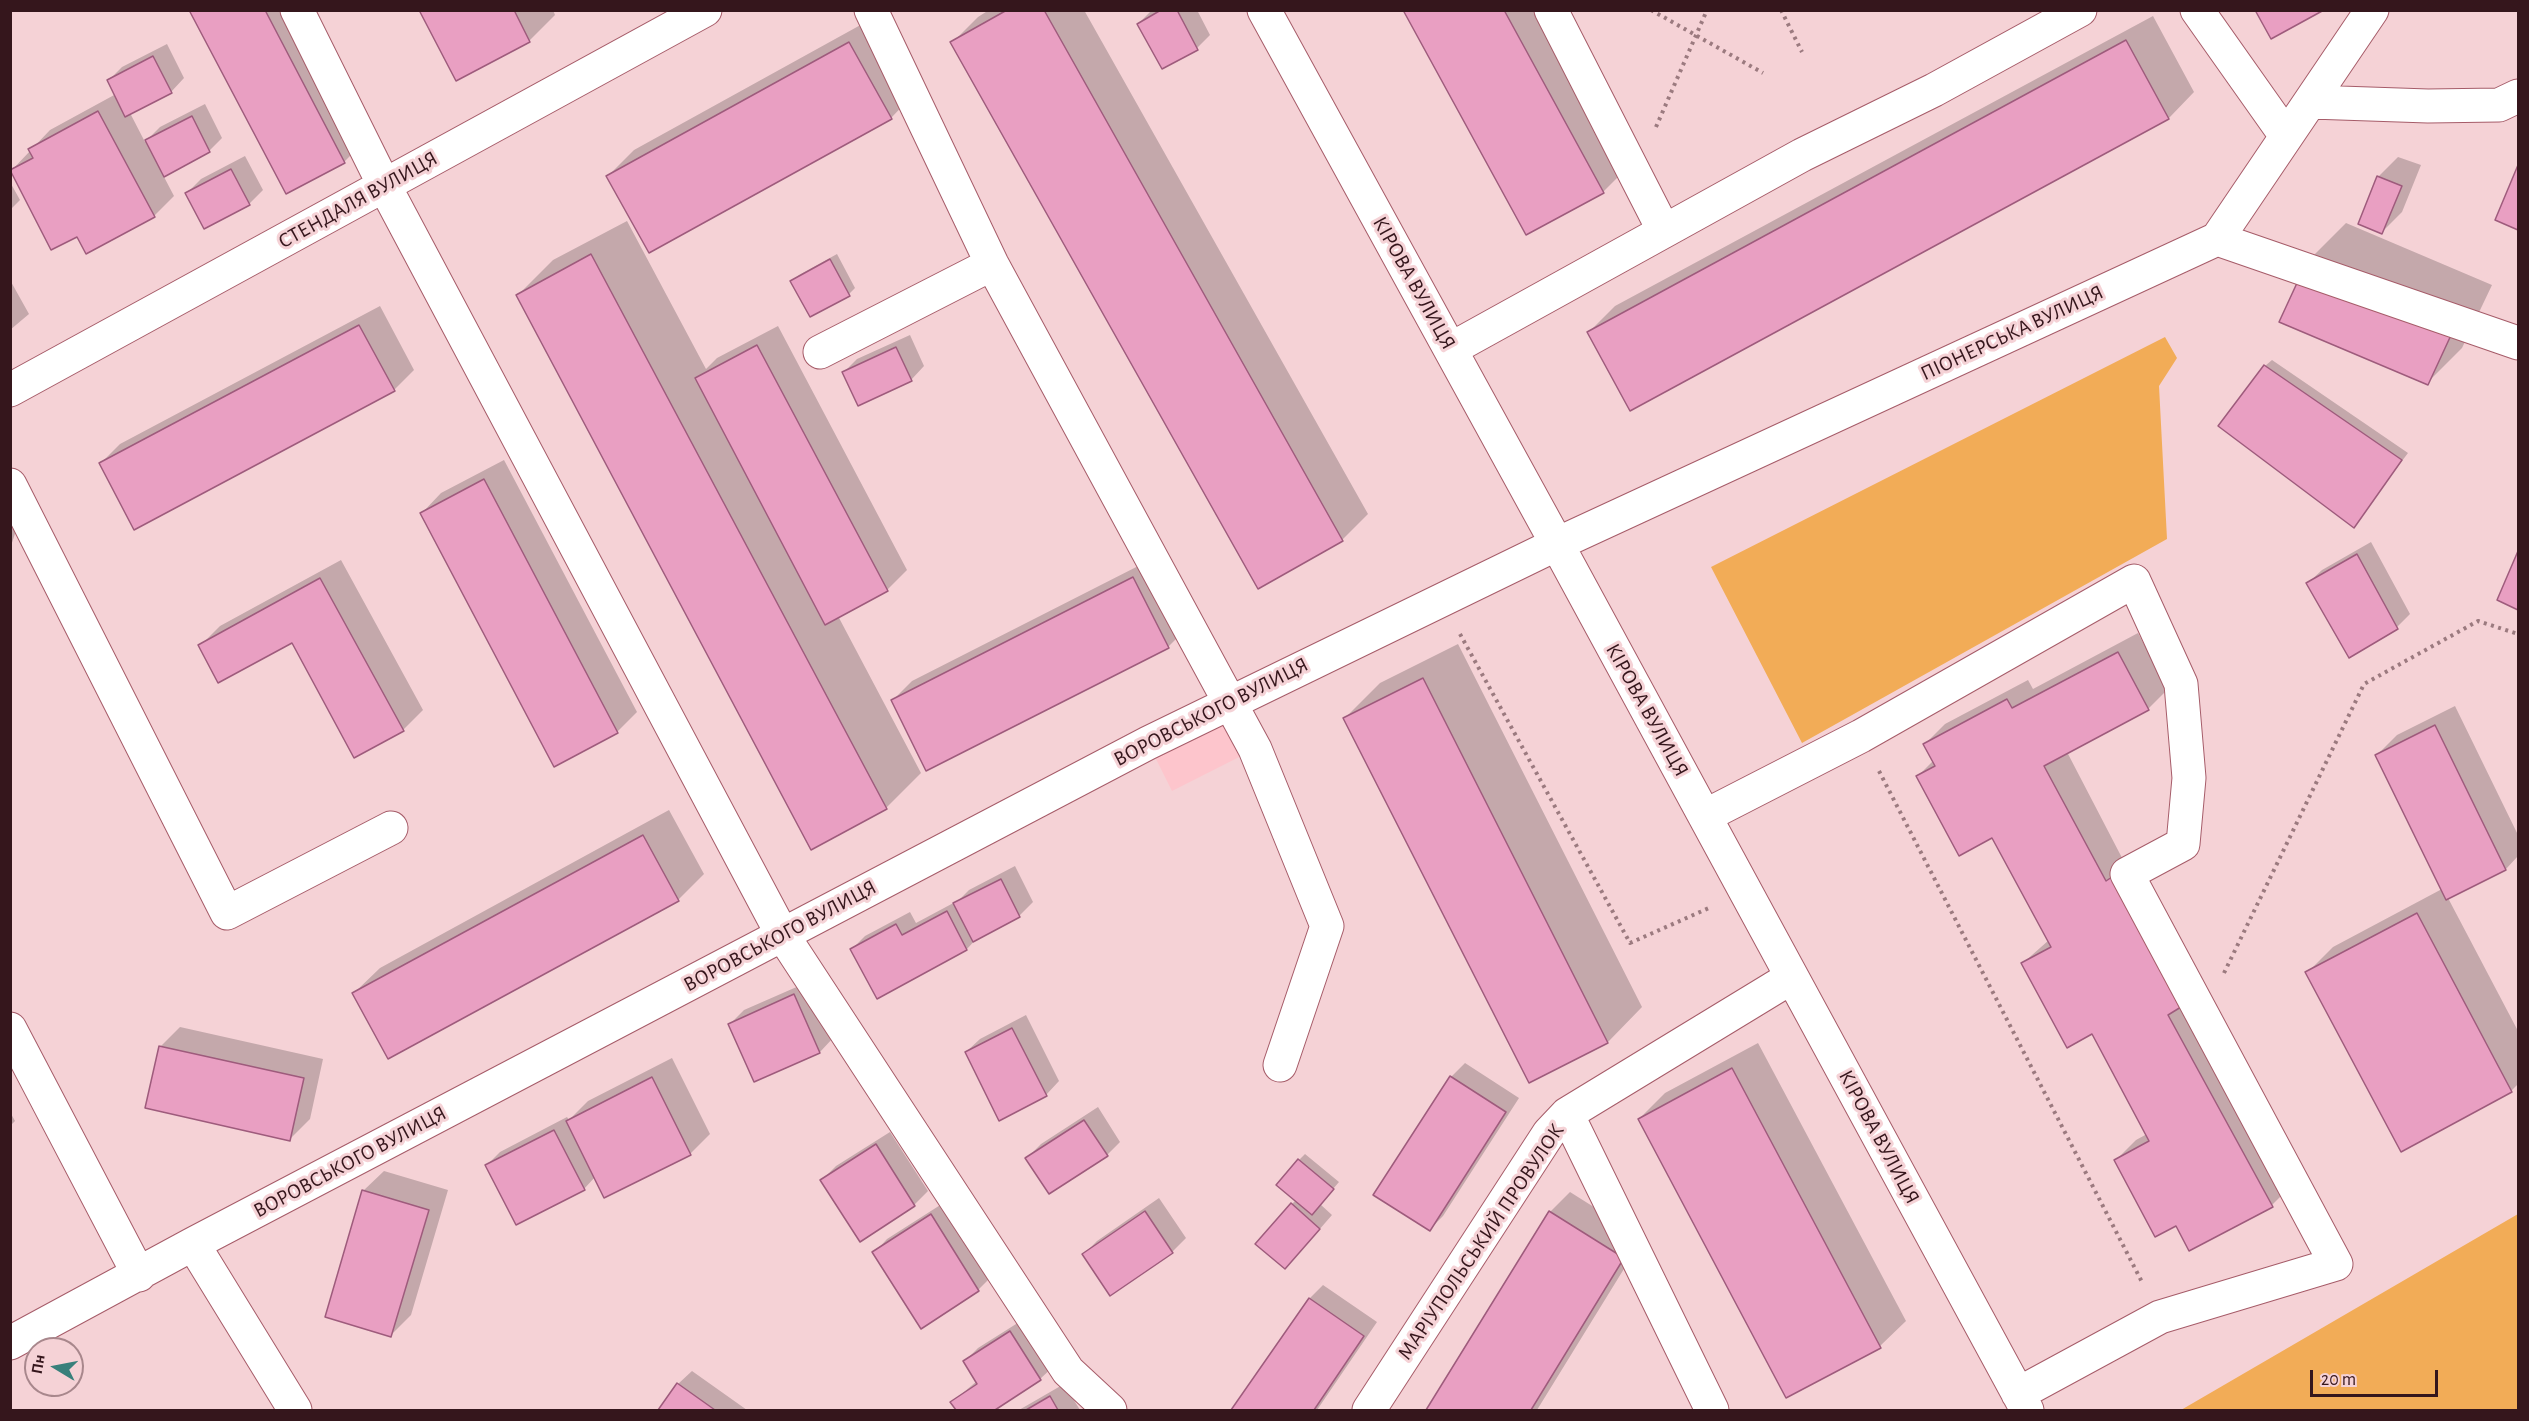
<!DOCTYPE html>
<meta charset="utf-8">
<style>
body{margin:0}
#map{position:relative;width:2529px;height:1421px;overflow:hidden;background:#f5d2d6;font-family:"Alegreya Sans",sans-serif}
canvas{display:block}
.frame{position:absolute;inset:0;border:12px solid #35161c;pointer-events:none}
.north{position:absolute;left:24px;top:1337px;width:60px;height:60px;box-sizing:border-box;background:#f5d2d6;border:2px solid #a8878c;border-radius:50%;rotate:280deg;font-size:16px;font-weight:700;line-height:24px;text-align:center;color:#35161c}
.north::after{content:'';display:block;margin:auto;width:21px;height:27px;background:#38807b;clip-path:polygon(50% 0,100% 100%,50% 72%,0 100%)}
.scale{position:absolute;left:2310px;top:1370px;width:128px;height:27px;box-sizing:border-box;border:3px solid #35161c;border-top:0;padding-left:8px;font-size:18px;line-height:21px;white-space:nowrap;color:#35161c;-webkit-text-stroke:4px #f5d2d6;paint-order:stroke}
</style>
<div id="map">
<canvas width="2529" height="1421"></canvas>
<div class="frame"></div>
<div class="north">Пн</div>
<div class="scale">20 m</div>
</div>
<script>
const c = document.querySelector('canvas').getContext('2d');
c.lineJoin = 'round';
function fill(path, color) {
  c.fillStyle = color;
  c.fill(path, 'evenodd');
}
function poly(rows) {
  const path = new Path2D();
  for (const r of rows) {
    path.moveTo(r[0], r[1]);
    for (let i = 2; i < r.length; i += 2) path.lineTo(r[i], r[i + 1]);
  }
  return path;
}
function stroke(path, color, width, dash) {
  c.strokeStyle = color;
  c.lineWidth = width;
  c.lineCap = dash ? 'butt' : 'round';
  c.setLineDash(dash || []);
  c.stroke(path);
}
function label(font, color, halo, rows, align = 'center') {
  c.font = font + ' "Alegreya Sans",sans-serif';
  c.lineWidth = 6;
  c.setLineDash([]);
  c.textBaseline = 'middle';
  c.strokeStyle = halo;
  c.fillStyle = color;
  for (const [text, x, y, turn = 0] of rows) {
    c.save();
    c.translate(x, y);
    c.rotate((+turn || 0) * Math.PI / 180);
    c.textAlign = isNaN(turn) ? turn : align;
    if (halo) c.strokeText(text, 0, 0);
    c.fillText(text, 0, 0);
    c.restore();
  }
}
fill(poly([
 [1231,701,1255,749,1172,791,1148,743]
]), '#fdc5cc');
fill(poly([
 [2165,337,2177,358,2159,386,2167,539,1802,743,1711,567],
 [2518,1214,2518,1410,2181,1410]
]), '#f2ac57');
fill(poly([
 [191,10,295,10,364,142,344,162,287,192],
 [421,10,553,10,555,15,529,41],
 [989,10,1084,10,1368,514,1342,540,952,43,978,17],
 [1152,10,1197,10,1210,35,1197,48,1138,24],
 [1405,10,1534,10,1623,172,1603,192],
 [2153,16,2194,92,2169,118,1630,409,1589,332,1615,306],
 [875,17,916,92,891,118,608,176,634,150],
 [167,44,184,78,171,92,130,113,145,142,160,127,205,104,222,138,209,151,163,175,174,196,154,216,77,235,11,171,50,130,116,94,109,80,122,67],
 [245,156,263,190,249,204,187,193,201,179],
 [2398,157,2421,165,2402,212,2382,232,2378,177],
 [2518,169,2518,228,2497,219],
 [10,182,20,200,10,210],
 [627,221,706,369,717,358,778,326,907,570,887,590,838,616,921,773,886,808,518,295,553,260],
 [2346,223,2492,285,2462,348,2427,383,2311,258],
 [837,254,855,288,849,294,792,281,799,275],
 [10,280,29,314,10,330],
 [380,306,414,370,394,390,100,464,120,444],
 [910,335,924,366,911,380,844,372,857,359],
 [2272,360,2408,453,2353,526,2265,366],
 [504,460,637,712,617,732,422,513,441,493],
 [10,505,23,509,10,549],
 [2371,542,2410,614,2397,627,2308,583,2322,570],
 [2518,555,2518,608,2499,599],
 [1154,558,1188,627,1168,647,892,701,912,681],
 [341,560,423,710,403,730,292,641,200,646,220,626],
 [2138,633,2168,689,2148,709,2067,752,2292,1185,2272,1205,2176,1224,2116,1160,2136,1140,2147,1134,2093,1032,2023,963,2049,940,1993,836,1918,776,1934,760,1925,744,1945,724,2028,680,2033,689],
 [1458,644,1642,1007,1608,1042,1529,1081,1345,718,1380,683],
 [2455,706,2518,835,2518,856,2506,869,2448,898,2518,1031,2518,1084,2511,1091,2307,973,2333,947,2442,889,2377,755,2397,735],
 [669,810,704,874,678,900,354,993,380,968],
 [1015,866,1033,902,1019,916,978,937,967,949,877,997,851,950,865,936,910,912,916,923,959,900,969,890],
 [808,982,833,1038,820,1052,755,1080,730,1024,744,1010],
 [1026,1015,1059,1081,1046,1095,966,1052,980,1039],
 [180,1027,323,1059,310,1119,290,1139,160,1047],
 [1758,1043,1906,1321,1880,1346,1639,1119,1665,1093],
 [672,1058,710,1134,690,1154,595,1177,584,1189,487,1165,500,1152,567,1117,569,1120,588,1101],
 [1465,1063,1519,1098,1443,1216,1430,1229,1451,1077],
 [1098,1107,1120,1142,1107,1155,1027,1158,1041,1144],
 [10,1112,15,1121,10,1126],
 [890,1132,928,1191,914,1205,822,1180,836,1166],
 [1305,1154,1339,1182,1320,1204,1332,1215,1298,1254,1292,1204,1296,1200,1299,1160],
 [384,1171,448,1190,411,1315,391,1335,363,1191],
 [1570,1192,1643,1238,1537,1410,1428,1410,1550,1212],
 [1159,1198,1186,1238,1172,1252,1111,1294,1084,1254,1097,1241],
 [945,1202,992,1276,978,1290,921,1327,874,1253,887,1239],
 [1323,1285,1377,1322,1317,1410,1233,1410,1310,1298],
 [1024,1319,1054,1366,1040,1379,993,1410,957,1410,952,1402,977,1381,965,1361,978,1348],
 [692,1371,747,1410,660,1410,678,1384],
 [1064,1384,1080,1410,1019,1410]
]), '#0003');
const building = poly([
 [189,10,265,10,345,163,286,194,189,10],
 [419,10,514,10,530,42,456,81,419,10],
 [1007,10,1044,10,1343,541,1258,589,950,42,1007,10],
 [1161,10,1177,10,1198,50,1162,69,1137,24,1161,10],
 [1403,10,1504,10,1604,193,1526,235,1403,10],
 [2255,10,2324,10,2271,39,2255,10],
 [2126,40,2169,119,1630,411,1587,332,2126,40],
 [849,42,892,119,649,253,606,176,849,42],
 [153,56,172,93,125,117,107,80,153,56],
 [98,111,155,217,86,254,77,237,51,250,10,170,33,158,28,149,98,111],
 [192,116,210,152,164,177,145,140,192,116],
 [2518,165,2518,230,2495,220,2518,165],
 [231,169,250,205,204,229,185,193,231,169],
 [2377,176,2402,186,2382,234,2358,224,2377,176],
 [591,254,887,809,811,850,516,295,591,254],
 [2309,257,2458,320,2428,385,2279,322,2309,257],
 [830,259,850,296,810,317,790,281,830,259],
 [359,325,395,391,134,530,99,463,359,325],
 [757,345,888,591,825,625,695,378,757,345],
 [896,347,912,381,858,406,842,372,896,347],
 [2264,365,2402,460,2354,528,2218,426,2264,365],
 [484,479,618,733,554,767,420,513,484,479],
 [2518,551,2518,610,2497,600,2518,551],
 [2357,554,2398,629,2349,658,2306,583,2357,554],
 [1133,577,1169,648,926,771,891,700,1133,577],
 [320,578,404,731,354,758,292,643,218,683,198,645,320,578],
 [2118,652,2149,710,2044,766,2106,881,2112,877,2181,1007,2168,1015,2273,1207,2189,1251,2176,1226,2155,1237,2114,1160,2149,1141,2092,1034,2067,1048,2021,963,2051,947,1992,838,1959,856,1916,776,1935,766,1923,744,2007,699,2012,708,2118,652],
 [1423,678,1608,1043,1529,1083,1343,718,1423,678],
 [2435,725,2506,870,2446,900,2375,755,2435,725],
 [643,835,679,901,388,1059,352,993,643,835],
 [1001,879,1020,917,973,942,953,903,1001,879],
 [947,911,967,950,877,999,850,949,896,924,902,935,947,911],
 [2417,913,2512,1092,2401,1152,2305,972,2417,913],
 [794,994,820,1053,754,1082,728,1024,794,994],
 [1012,1028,1047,1096,999,1121,965,1052,1012,1028],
 [159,1046,304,1078,290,1141,145,1108,159,1046],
 [1732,1068,1881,1348,1786,1398,1638,1119,1732,1068],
 [1450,1076,1506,1112,1430,1231,1373,1195,1450,1076],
 [652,1077,691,1155,604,1198,566,1121,652,1077],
 [1084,1120,1108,1156,1049,1194,1025,1158,1084,1120],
 [554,1130,585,1190,516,1225,485,1165,554,1130],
 [876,1144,915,1206,860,1242,820,1180,876,1144],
 [1298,1159,1334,1189,1312,1215,1276,1185,1298,1159],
 [362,1190,429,1210,391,1337,325,1317,362,1190],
 [1291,1203,1320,1229,1285,1269,1255,1244,1291,1203],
 [1145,1211,1173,1253,1110,1296,1082,1254,1145,1211],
 [1549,1211,1624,1258,1531,1410,1426,1410,1549,1211],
 [931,1214,979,1291,921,1329,872,1252,931,1214],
 [1309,1298,1364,1336,1314,1410,1231,1410,1309,1298],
 [1010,1331,1041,1380,995,1410,956,1410,950,1402,977,1384,963,1361,1010,1331],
 [677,1383,715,1410,658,1410,677,1383],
 [1050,1396,1058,1410,1026,1410,1050,1396]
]);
fill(building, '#e99fc2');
stroke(building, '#9e5b7c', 1.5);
const minor = poly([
 [297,10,384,185,782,934,1068,1371,1110,1410],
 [871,10,992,264,1255,749,1327,926,1280,1065],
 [1264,10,1557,544,2027,1410],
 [1551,10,1664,231],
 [2197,10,2286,136],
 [2311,102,2428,106,2499,105,2518,96],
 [2217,239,2518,343],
 [1451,349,1802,155,1934,90,2080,10],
 [820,352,992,264],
 [10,390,705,10],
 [10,485,227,913,391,828],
 [1705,816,1861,736,2134,581,2181,684,2189,778,2183,844,2127,874,2336,1264,2160,1317,2018,1394],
 [10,1029,139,1275],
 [1567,1114,1712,1410],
 [193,1244,295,1410],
 [10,1343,193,1244,1148,743,1557,544,2217,239,2372,10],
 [1369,1410,1549,1133,1567,1114,1792,977]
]);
stroke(minor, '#a65c69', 35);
stroke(poly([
 [1651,10,1763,73],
 [1781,10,1802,52],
 [1656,127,1707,10],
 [1460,634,1630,943,1709,908],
 [1879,771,2142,1282],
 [2224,973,2364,684,2478,621,2518,634]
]), '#9b7a7f', 4, [3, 4.5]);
stroke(minor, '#fff', 33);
label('21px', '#35161c', '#f5d2d6', [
 ["СТЕНДАЛЯ ВУЛИЦЯ",358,200,-29],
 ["КІРОВА ВУЛИЦЯ",1414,283,61],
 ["ПІОНЕРСЬКА ВУЛИЦЯ",2012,333,-25],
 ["КІРОВА ВУЛИЦЯ",1647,710,61],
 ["ВОРОВСЬКОГО ВУЛИЦЯ",1211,712,-27],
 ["ВОРОВСЬКОГО ВУЛИЦЯ",780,936,-28],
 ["КІРОВА ВУЛИЦЯ",1879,1137,62],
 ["ВОРОВСЬКОГО ВУЛИЦЯ",350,1162,-28],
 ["МАРІУПОЛЬСЬКИЙ ПРОВУЛОК",1481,1242,-56]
]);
</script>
